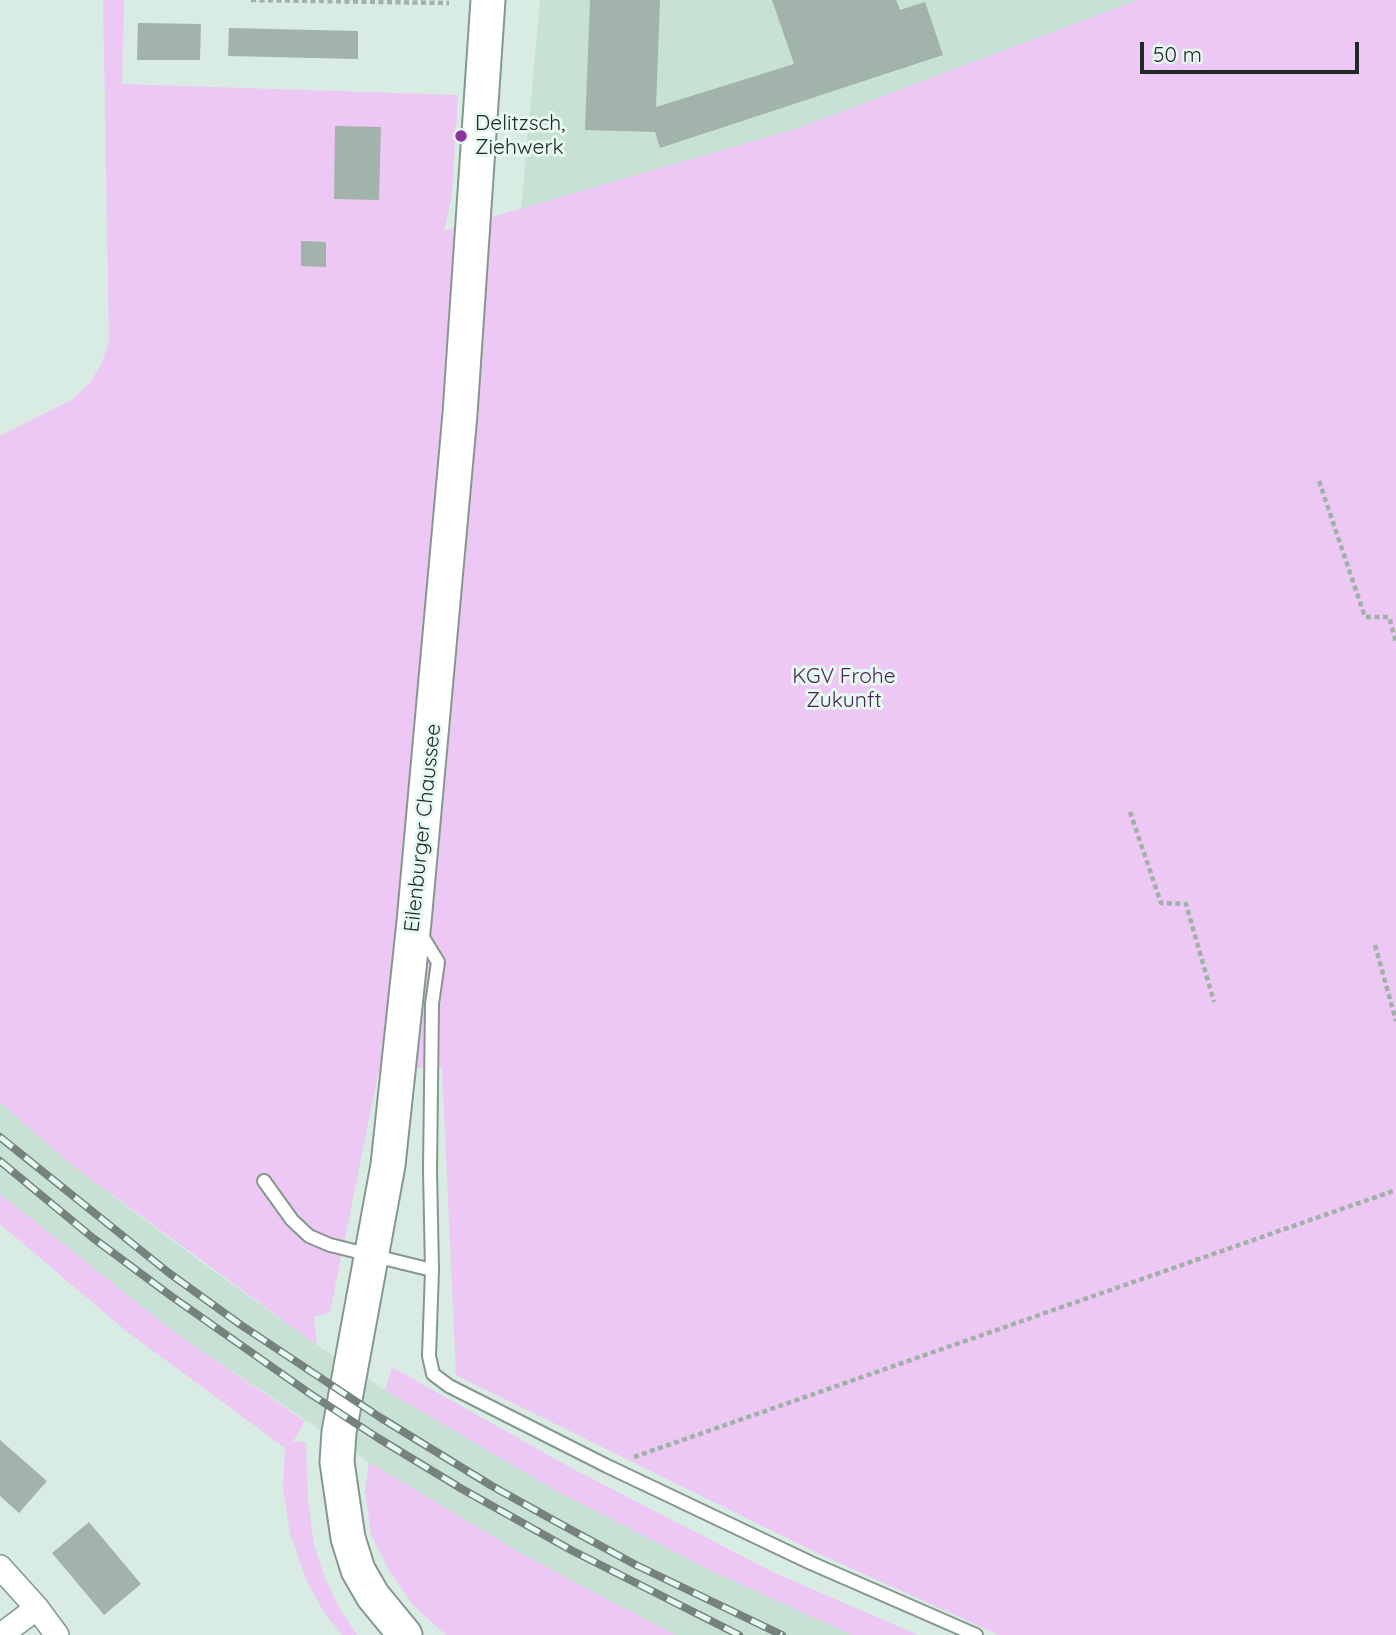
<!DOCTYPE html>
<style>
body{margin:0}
#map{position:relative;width:1396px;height:1635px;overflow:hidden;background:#d9ece3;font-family:Quicksand,sans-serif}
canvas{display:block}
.scale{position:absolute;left:1140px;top:42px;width:219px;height:32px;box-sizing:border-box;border:4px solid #212825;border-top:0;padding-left:9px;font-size:21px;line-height:24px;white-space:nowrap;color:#212825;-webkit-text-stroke:5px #e6f9f0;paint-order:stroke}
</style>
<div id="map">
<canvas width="1396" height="1635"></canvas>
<div class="scale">50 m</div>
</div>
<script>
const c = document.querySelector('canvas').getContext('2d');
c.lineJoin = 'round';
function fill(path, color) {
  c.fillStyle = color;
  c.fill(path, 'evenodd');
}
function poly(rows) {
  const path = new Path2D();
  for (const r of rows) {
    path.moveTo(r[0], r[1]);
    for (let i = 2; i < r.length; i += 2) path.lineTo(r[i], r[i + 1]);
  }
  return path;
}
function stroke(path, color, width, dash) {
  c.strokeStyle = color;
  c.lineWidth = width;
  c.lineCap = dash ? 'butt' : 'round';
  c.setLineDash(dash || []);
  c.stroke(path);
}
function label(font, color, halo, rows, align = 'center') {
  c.font = font + ' Quicksand,sans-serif';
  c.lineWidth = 6;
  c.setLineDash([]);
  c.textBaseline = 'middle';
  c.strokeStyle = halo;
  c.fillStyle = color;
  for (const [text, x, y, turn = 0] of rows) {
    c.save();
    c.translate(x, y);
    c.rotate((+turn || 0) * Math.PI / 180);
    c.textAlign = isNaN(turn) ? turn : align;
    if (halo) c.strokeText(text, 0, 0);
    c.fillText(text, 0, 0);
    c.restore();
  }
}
fill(poly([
 [540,0,1138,0,799,128,521,209],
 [0,1102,69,1163,201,1262,317,1345,385,1390,555,1490,716,1573,852,1635,675,1635,520,1553,369,1462,178,1335,0,1194]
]), '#c7e2d5');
fill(poly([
 [103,0,124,0,122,84,458,95,452,195,444,231,799,128,1138,0,1396,0,1396,1635,999,1635,815,1552,456,1375,442,1067,379,1070,330,1312,314,1317,317,1345,69,1163,0,1102,0,436,71,400,89,384,102,363,109,341],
 [0,1194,178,1335,305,1421,293,1442,306,1442,308,1501,314,1544,325,1578,340,1609,357,1635,342,1635,325,1614,306,1580,290,1533,283,1489,285,1448,126,1331,0,1224],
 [392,1367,575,1470,775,1573,918,1635,852,1635,716,1573,555,1490,385,1390],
 [369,1462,520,1553,675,1635,446,1635,413,1605,390,1572,371,1535,365,1491]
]), '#edc8f4');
fill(poly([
 [590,0,660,0,656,107,794,64,772,0,896,0,900,10,925,2,943,55,660,148,655,132,585,130],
 [138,23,201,24,200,60,137,60],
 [229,28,358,31,358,59,228,56],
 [335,126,381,127,379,200,334,199],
 [301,241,326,242,326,267,301,266],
 [0,1440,47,1481,19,1513,0,1496],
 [89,1522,141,1584,104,1615,52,1553]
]), '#a1b3aa');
const lane = poly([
 [419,931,438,962,432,1004,430,1170,432,1270,429,1356,433,1374,449,1386,607,1466,811,1563,976,1635],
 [264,1181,292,1220,309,1236,330,1245,432,1270]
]);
const street = poly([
 [0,1567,37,1608,57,1635],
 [1,1635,37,1608]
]);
const secondary = poly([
 [405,1635,373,1596,358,1570,348,1538,337,1462,339,1432,388,1165,414,922,460,414,488,0]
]);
stroke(lane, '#85978f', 16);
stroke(street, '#85978f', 26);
stroke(secondary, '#85978f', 37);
stroke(poly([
 [251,0,449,3],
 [1319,481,1365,617,1389,617,1396,642],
 [1130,812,1161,903,1186,904,1214,1002],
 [1375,945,1396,1021],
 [634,1457,1396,1190]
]), '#a1b0a9', 4.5, [5, 3.5]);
stroke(lane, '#fff', 12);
stroke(street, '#fff', 23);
stroke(secondary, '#fff', 33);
const rail = poly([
 [0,1137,169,1273,241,1325,381,1418,492,1486,553,1520,636,1565,782,1635],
 [0,1161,93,1238,171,1296,309,1393,378,1438,462,1489,571,1550,739,1635]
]);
stroke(rail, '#76827d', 8);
stroke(rail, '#e6f9f0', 5, [16]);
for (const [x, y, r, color] of [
 [461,136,7,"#8d339e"]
]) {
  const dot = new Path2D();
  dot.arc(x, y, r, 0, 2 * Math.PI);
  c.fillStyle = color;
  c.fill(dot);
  stroke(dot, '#e6f9f0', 2.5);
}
label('21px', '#212825', '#e6f9f0', [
 ["Delitzsch,",475,124],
 ["Ziehwerk",475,148]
], 'left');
label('21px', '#4f2358', '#e6f9f0', [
 ["KGV Frohe",844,677],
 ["Zukunft",844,701]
]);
label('21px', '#212825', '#e6f9f0', [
 ["Eilenburger Chaussee",423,828,-84]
]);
</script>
